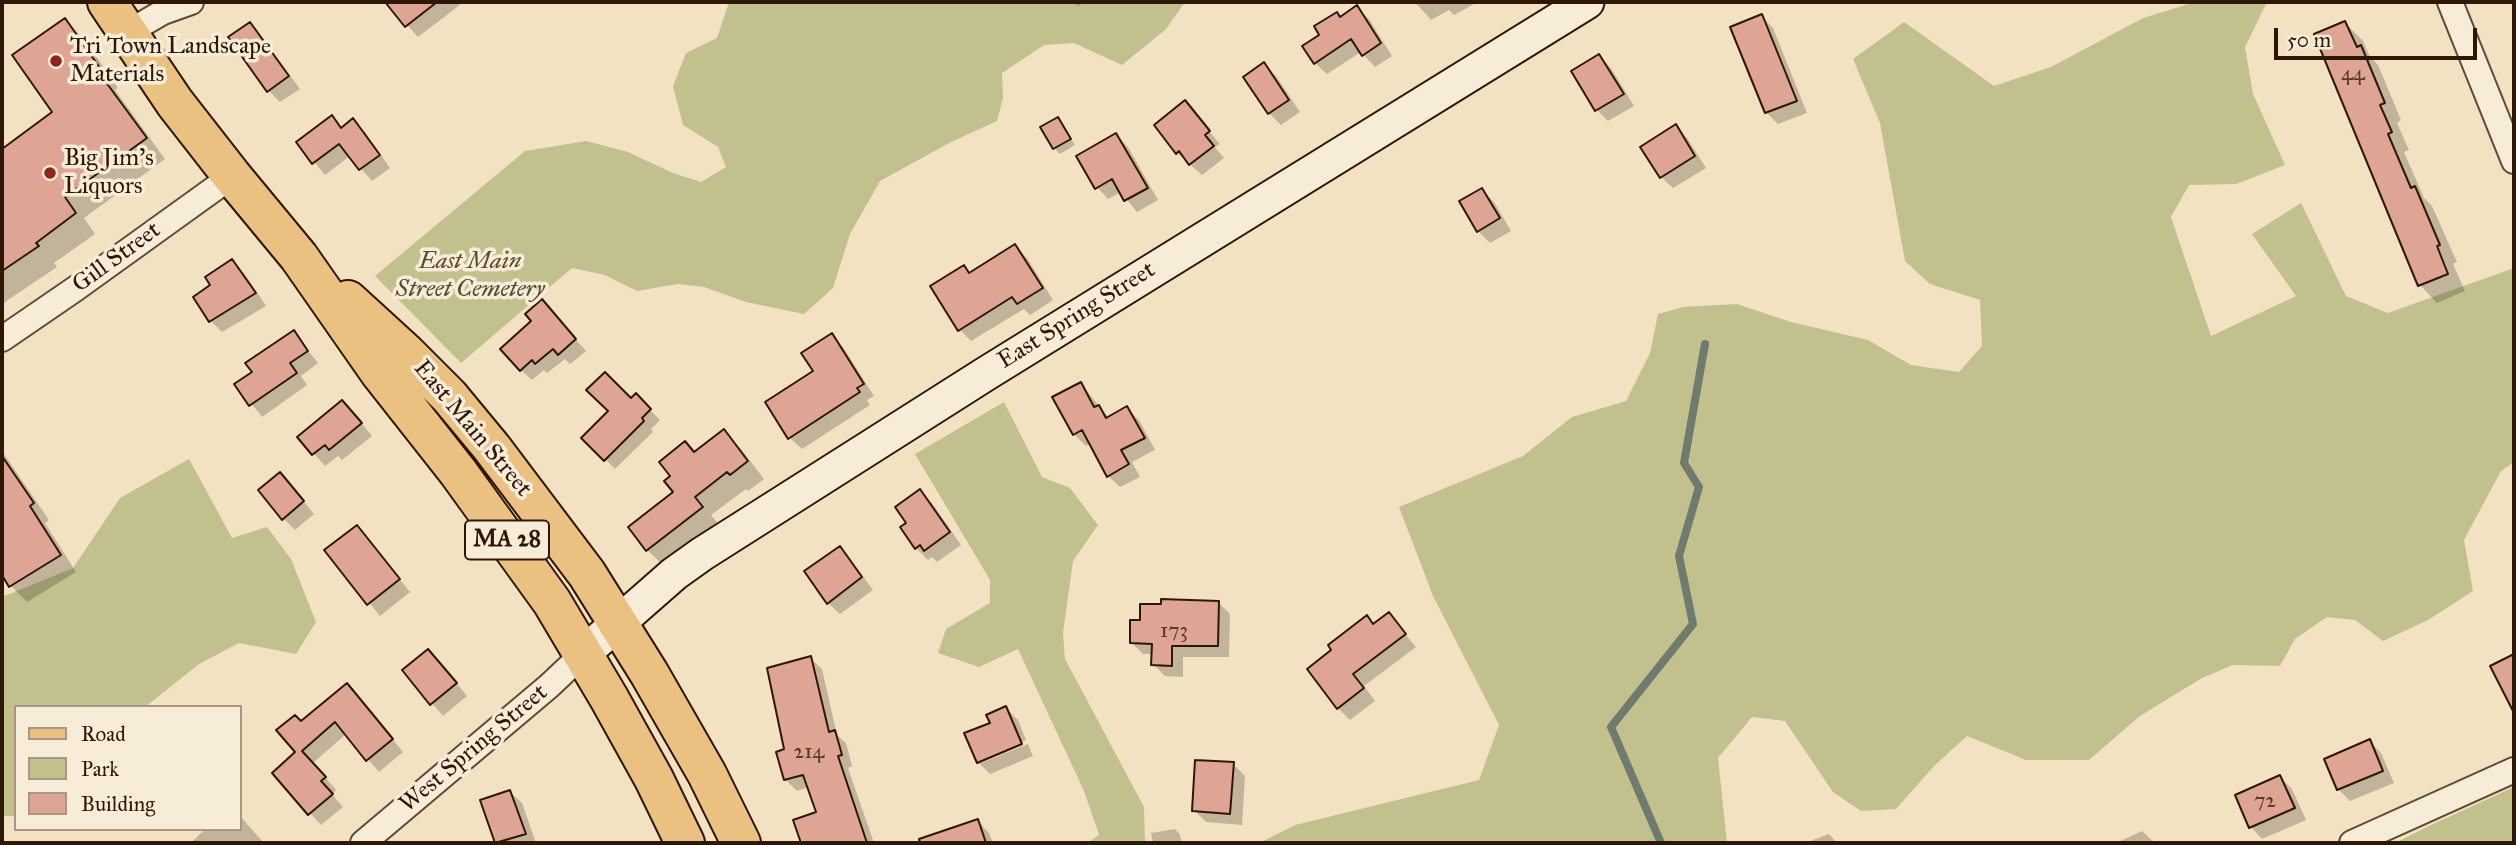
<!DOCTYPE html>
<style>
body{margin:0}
#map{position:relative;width:2516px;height:845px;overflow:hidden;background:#f3e2c1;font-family:"IM FELL Great Primer",serif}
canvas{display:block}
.frame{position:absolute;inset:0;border:4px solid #2e1707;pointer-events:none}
.legend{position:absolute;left:14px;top:705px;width:228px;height:126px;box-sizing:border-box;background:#f7ecd7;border:2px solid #a79784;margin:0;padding:9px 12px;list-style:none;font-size:21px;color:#2e1707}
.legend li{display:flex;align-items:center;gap:14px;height:35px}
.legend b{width:35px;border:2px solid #a79784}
.scale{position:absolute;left:2274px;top:28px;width:203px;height:32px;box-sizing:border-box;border:4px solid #2e1707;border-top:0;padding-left:9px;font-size:21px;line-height:24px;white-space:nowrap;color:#2e1707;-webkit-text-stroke:5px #f7ecd7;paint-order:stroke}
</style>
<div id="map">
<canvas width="2516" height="845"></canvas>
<div class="frame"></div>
<ul class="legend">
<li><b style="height:9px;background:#eac180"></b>Road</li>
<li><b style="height:19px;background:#c2c18e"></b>Park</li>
<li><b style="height:19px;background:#dfa594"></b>Building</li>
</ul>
<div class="scale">50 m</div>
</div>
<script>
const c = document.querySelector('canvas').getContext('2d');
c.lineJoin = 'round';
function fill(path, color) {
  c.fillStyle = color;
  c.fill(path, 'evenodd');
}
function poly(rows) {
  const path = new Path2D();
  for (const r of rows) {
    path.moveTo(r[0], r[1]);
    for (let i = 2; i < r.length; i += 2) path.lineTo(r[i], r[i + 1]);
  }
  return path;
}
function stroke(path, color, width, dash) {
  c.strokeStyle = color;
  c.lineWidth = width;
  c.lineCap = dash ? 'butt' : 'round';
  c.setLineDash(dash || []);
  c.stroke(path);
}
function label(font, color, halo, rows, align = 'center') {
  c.font = font + ' "IM FELL Great Primer",serif';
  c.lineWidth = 7;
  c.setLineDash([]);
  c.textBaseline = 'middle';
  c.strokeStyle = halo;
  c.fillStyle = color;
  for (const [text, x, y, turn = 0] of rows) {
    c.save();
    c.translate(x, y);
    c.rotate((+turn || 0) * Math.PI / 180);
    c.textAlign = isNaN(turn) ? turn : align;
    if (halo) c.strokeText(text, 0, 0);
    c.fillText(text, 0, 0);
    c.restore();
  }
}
fill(poly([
 [729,2,1185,2,1166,29,1122,65,1074,43,1044,45,1002,73,1003,98,997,121,951,142,880,181,850,234,833,288,804,314,746,302,704,287,678,284,637,291,605,275,572,268,461,363,375,276,525,151,586,141,628,152,673,173,701,182,726,167,718,147,683,125,673,86,686,53,717,38],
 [2195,2,2267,2,2245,47,2253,94,2285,165,2236,184,2189,185,2171,217,2211,336,2296,296,2252,234,2301,203,2346,296,2388,313,2514,268,2514,462,2501,471,2464,540,2473,591,2428,620,2383,641,2355,620,2327,617,2295,639,2280,666,2233,665,2202,678,2140,716,2089,760,2026,760,1967,736,1935,765,1896,809,1861,811,1833,792,1785,721,1752,717,1718,758,1727,843,1259,843,1295,825,1479,780,1499,725,1433,596,1399,507,1523,456,1572,417,1626,401,1650,353,1658,314,1683,307,1737,304,1791,322,1868,340,1911,365,1959,372,1982,346,1980,300,1930,284,1905,261,1880,123,1853,59,1904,22,1994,86,2051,67,2143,18],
 [1004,402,1042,477,1070,488,1098,525,1073,561,1063,633,1065,659,1144,807,1145,843,1087,843,1099,835,1084,791,1018,649,979,667,938,653,946,629,990,603,990,580,915,454],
 [189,459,232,538,267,527,291,559,316,622,296,654,239,643,199,664,145,707,16,707,16,816,2,816,2,597,73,568,120,498],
 [2514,787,2514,843,2395,843,2431,825]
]), '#c2c18e');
fill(poly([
 [399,2,457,2,460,5,418,37,392,8],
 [1073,2,1085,2,1078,6],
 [1415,2,1472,2,1474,4,1454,15,1449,10,1431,20],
 [1357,8,1369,19,1392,56,1375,67,1361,52,1327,74,1315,63,1322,35,1340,18],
 [1762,16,1773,28,1807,113,1778,124,1766,112],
 [65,20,85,40,118,88,115,90,165,159,84,218,95,234,54,263,57,267,2,304,2,235,9,231,2,221,2,151,54,113],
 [2345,23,2363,41,2369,55,2378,65,2401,120,2397,123,2409,150,2404,152,2424,198,2432,206,2457,262,2453,264,2465,291,2437,303,2420,285],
 [250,24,261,36,300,89,280,102,269,91],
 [1599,56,1611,68,1634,106,1608,121,1596,109],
 [1264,65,1276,76,1300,112,1281,125,1269,113],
 [1185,103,1220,144,1215,147,1224,158,1202,175,1177,153,1156,126],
 [331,118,342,129,353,121,365,132,390,168,372,181,350,156,325,175,298,142],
 [1057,119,1075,145,1060,154,1054,148],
 [1675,127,1687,138,1706,168,1673,188,1661,177],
 [1116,135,1128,147,1158,200,1137,212,1121,192,1108,199,1097,187],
 [1482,190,1494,202,1511,231,1490,243,1478,231],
 [1015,246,1027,258,1053,300,1030,315,1024,309,971,341,959,329,964,267,970,274],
 [232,261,244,273,266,306,222,332,210,320,213,286],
 [552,313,586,351,570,364,565,359,547,373,544,370,532,380,521,370],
 [293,332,318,363,301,376,307,385,262,417,236,384,254,372],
 [831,336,843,347,874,396,867,400,870,405,802,449,790,438],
 [1081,384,1109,418,1127,408,1139,420,1155,450,1132,462,1140,477,1120,487,1108,476,1091,443,1086,446,1074,434],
 [636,396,660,420,651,429,653,432,615,469,584,438],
 [354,414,372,436,342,460,338,456,325,466,299,437],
 [723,431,741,449,764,479,748,491,746,489,711,515,719,525,665,567,647,550,695,453],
 [2,451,49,520,45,523,76,572,27,602,11,586,2,571,2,564,10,559,2,546],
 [291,486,314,514,295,530,283,518],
 [920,492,932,503,961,545,937,562,932,557,928,560,916,548,908,524],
 [357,527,410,592,380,616,327,551],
 [839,548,851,560,873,590,840,614,828,603],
 [1218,602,1230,614,1229,657,1183,657,1183,677,1165,676,1153,664,1153,654,1143,654,1131,642],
 [1389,615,1416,647,1364,686,1375,701,1350,720,1338,708,1374,625],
 [810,658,822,669,837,735,846,743,852,766,848,768,874,843,803,843,795,821,818,813,809,787,797,791,785,779,786,751],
 [440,663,467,696,443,716,404,670],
 [358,697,403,752,379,772,346,734,313,763,336,790,332,794,343,807,321,825,274,773,298,752,301,723],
 [1006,708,1018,720,1026,740,981,759,981,763,1028,744,1033,756,990,774,978,762,992,724],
 [2369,741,2381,753,2394,783,2350,801,2338,789],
 [1233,764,1245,776,1242,825,1206,822,1194,810],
 [2280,777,2292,789,2306,820,2262,839,2251,827],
 [510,792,522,803,536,843,497,843,482,801],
 [240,816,264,843,191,843,205,829,240,829],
 [978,821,989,833,993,843,957,843,952,830],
 [1175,829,1180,835,1182,843,1153,843,1151,833],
 [2142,831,2155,843,2116,843],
 [1829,834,1837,843,1805,843]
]), '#0003');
stroke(poly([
 [1661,843,1611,727,1693,624,1679,556,1699,487,1684,463,1705,344]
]), '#6f7b6e', 8);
const building = poly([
 [385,2,437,2,405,27,385,2],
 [1357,5,1381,43,1362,56,1351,39,1314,64,1302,46,1319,35,1314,26,1337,12,1340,17,1357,5],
 [1762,14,1797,101,1765,113,1730,27,1762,14],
 [65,18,100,68,97,70,147,138,65,197,76,213,36,243,39,246,2,271,2,149,52,112,12,55,65,18],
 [2345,21,2357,47,2361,45,2385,103,2380,105,2392,132,2388,134,2411,188,2415,186,2440,245,2437,246,2448,274,2418,286,2314,34,2345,21],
 [250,22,289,76,267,92,228,37,250,22],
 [1599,54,1624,94,1595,111,1571,71,1599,54],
 [1264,62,1289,100,1268,114,1243,77,1264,62],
 [1185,100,1210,131,1205,135,1214,146,1189,165,1179,151,1176,154,1154,125,1185,100],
 [332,115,341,128,353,118,380,155,359,170,339,144,312,164,296,142,332,115],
 [1058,117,1071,139,1053,149,1040,127,1058,117],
 [1676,124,1695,156,1660,178,1640,147,1676,124],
 [1116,133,1148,188,1124,201,1112,179,1095,189,1076,156,1116,133],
 [1482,188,1500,218,1477,232,1459,201,1482,188],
 [1015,244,1043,288,1017,304,1012,297,958,331,930,286,964,265,969,273,1015,244],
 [232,259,256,293,209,322,193,297,210,285,205,277,232,259],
 [542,299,576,339,558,355,553,349,535,364,532,360,520,371,500,349,531,321,525,314,542,299],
 [294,330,308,351,290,363,297,373,249,406,234,384,252,372,245,363,294,330],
 [832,333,864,384,857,388,860,392,788,439,765,402,813,371,801,353,832,333],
 [605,372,631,398,636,393,651,409,642,418,644,421,604,461,581,438,608,411,586,390,605,372],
 [1081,382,1094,407,1099,405,1106,418,1127,406,1145,438,1121,450,1129,464,1107,477,1082,430,1073,435,1052,397,1081,382],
 [342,400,362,423,329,450,325,445,312,455,297,437,342,400],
 [724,429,748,461,730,475,727,472,695,497,703,507,646,551,628,527,673,492,664,481,670,476,659,462,685,441,694,452,724,429],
 [2,456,34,503,30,506,61,555,9,587,2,575,2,456],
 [280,472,304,501,282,520,258,490,280,472],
 [920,489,950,532,924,551,920,545,915,549,900,527,906,523,895,507,920,489],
 [357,525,400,579,367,605,324,550,357,525],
 [840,546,862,577,827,604,804,571,840,546],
 [1161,599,1219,601,1218,646,1172,646,1172,666,1151,665,1152,644,1130,643,1130,620,1140,620,1140,604,1161,604,1161,599],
 [1389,612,1406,634,1353,674,1364,688,1337,709,1307,669,1331,650,1328,645,1367,615,1373,624,1389,612],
 [428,649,457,683,430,705,402,670,428,649],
 [2514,654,2514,713,2490,666,2514,654],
 [811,656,829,732,835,730,842,755,838,756,867,843,801,843,793,820,816,812,803,775,784,780,776,752,784,749,767,668,811,656],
 [347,683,393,739,366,761,335,722,302,751,326,777,321,781,333,794,308,815,272,773,295,752,276,730,295,715,301,721,347,683],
 [1006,706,1022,744,977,763,964,733,990,723,986,715,1006,706],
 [2370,739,2383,771,2337,790,2324,759,2370,739],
 [1195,760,1234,762,1230,814,1192,811,1195,760],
 [2280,775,2295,808,2249,828,2235,795,2280,775],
 [510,790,526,834,495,843,480,800,510,790],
 [978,819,986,843,920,843,919,839,978,819]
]);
fill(building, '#dfa594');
stroke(building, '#2e1707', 2);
const street = poly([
 [2450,2,2514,161],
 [127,33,163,12,191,2],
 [2,339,75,289,232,176],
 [363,843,549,686,584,653],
 [2352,843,2514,770]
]);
const secondary = poly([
 [584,653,674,574,702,554,987,373,1587,2]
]);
const primary = poly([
 [107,2,175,103,232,176,299,257,380,373,458,472,552,602,609,698,654,779,685,843],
 [348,300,406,353,449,396,492,448,587,574,649,673,707,774,741,843]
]);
stroke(street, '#5f4a36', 28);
stroke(secondary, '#2e1707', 37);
stroke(primary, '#2e1707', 42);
stroke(street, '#f7ecd7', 24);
stroke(secondary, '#f7ecd7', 33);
stroke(primary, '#eac180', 38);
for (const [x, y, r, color] of [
 [56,61,7,"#8f2418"],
 [50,173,7,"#8f2418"]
]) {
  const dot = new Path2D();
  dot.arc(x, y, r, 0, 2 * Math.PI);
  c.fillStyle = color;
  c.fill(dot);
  stroke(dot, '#f7ecd7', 2.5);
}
label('21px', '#5a3a2a', null, [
 ["44",2353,75],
 ["173",1174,632],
 ["214",809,753],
 ["72",2265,802]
]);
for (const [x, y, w] of [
 [507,540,84]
]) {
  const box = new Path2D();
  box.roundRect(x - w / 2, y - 19.5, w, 39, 5);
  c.fillStyle = '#f7ecd7';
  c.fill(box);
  stroke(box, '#2e1707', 2);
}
label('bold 23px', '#2e1707', null, [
 ["MA 28",507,540]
]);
label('24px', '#2e1707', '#f7ecd7', [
 ["Tri Town Landscape",70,47],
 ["Materials",70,75],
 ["Big Jim's",64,159],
 ["Liquors",64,187]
], 'left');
label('24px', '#2e1707', '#f7ecd7', [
 ["Gill Street",117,258,-36],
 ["East Spring Street",1077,316,-32],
 ["East Main Street",472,429,50],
 ["West Spring Street",474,749,-40]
]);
label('italic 24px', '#5a4a30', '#f7ecd7', [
 ["East Main",470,262],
 ["Street Cemetery",470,290]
]);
</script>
